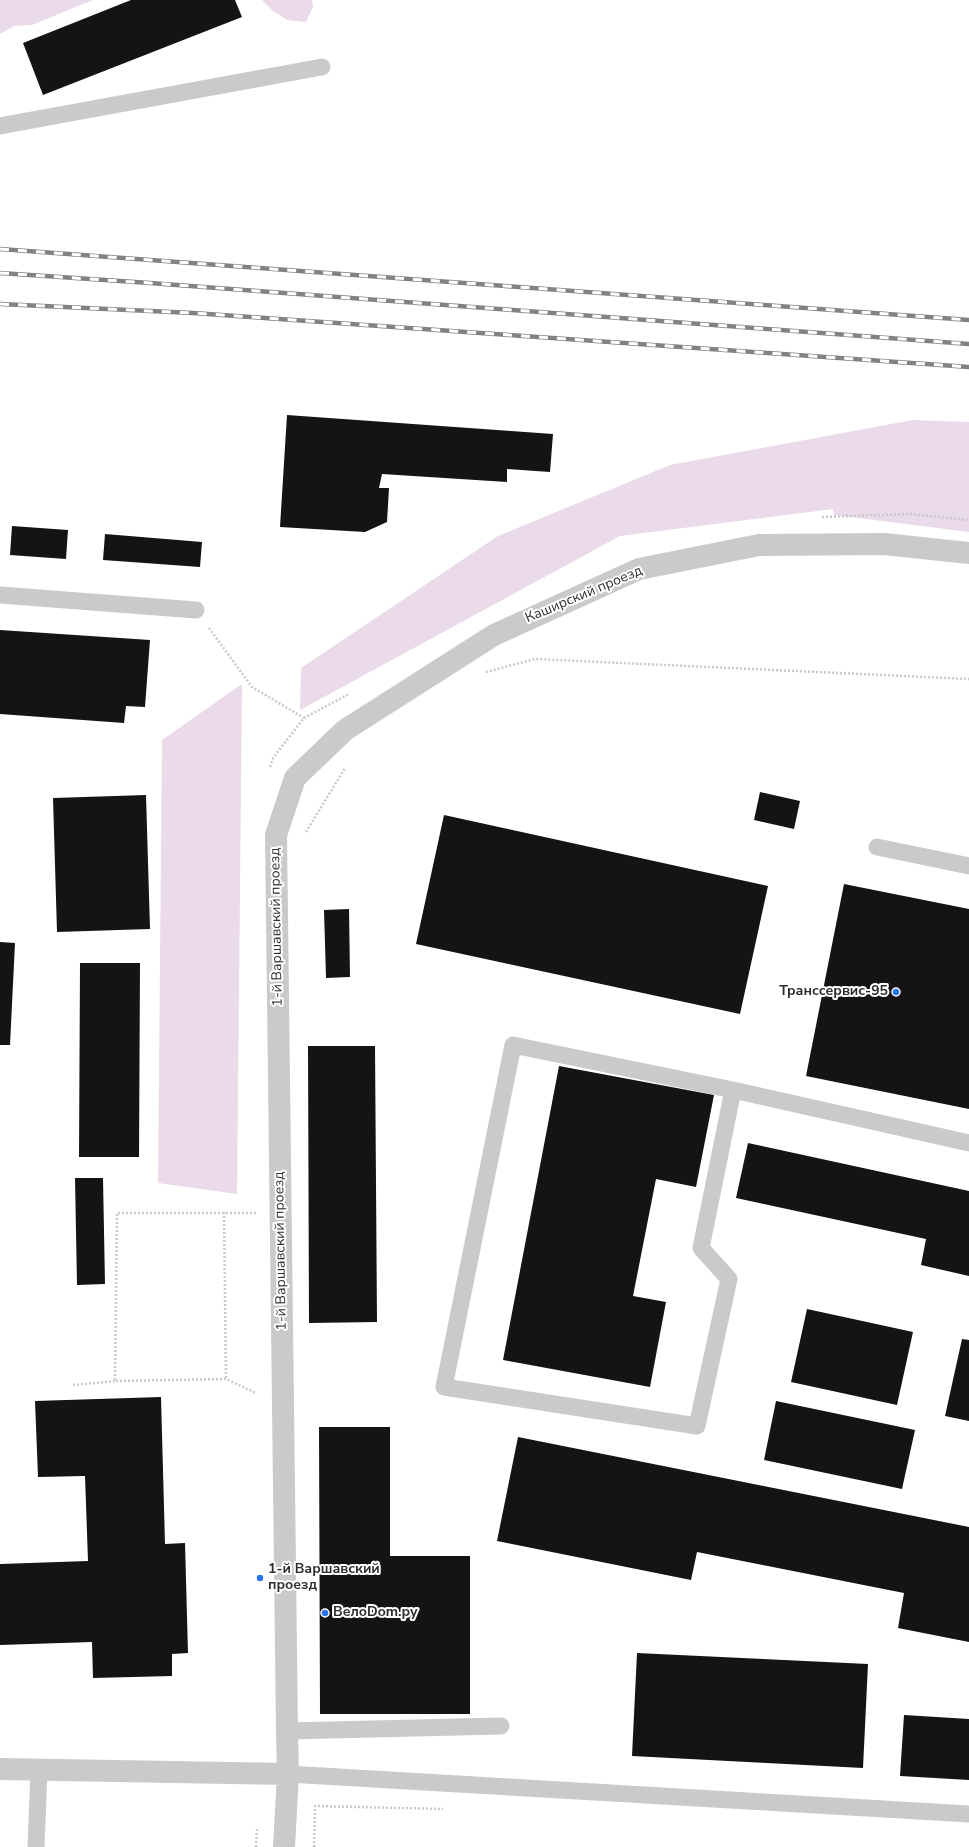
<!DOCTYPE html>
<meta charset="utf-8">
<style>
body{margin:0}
canvas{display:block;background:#fff}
</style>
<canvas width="969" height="1847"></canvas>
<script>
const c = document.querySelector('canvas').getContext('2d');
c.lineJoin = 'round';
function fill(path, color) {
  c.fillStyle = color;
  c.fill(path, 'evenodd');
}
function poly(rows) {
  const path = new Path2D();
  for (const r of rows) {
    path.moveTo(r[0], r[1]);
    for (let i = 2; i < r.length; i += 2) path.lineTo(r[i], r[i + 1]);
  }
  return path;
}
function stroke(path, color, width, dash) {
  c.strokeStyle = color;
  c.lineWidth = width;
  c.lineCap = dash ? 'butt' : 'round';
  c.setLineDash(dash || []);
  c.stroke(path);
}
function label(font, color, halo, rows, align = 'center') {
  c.font = font + ' "Nunito Sans",sans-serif';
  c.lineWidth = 4;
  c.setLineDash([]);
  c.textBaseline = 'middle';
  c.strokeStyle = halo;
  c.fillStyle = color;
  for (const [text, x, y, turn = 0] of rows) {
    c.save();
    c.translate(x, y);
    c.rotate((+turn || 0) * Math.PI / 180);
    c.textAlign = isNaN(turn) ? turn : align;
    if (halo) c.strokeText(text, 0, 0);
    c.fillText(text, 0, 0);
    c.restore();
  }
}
fill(poly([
 [0,0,93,0,32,25,14,26,0,34],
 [262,0,312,0,313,7,306,22,287,20,273,11],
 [913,420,969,422,969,532,834,515,833,509,620,536,300,710,301,668,498,536,670,465],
 [242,684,237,1194,158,1183,162,740]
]), '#ebdae9');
fill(poly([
 [131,0,235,0,242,17,43,95,23,43],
 [287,415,553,434,550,472,507,469,507,482,382,474,379,488,389,488,387,522,365,532,280,527],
 [12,526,68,530,66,559,10,555],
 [105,534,202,542,200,567,103,560],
 [0,630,150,640,145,707,126,706,124,723,0,714],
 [760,792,800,801,794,829,754,820],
 [146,795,150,929,57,932,53,798],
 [444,815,768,886,740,1014,416,944],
 [844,884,969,909,969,1109,806,1076],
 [349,909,350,977,326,978,324,910],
 [0,942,15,943,10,1045,0,1045],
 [80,963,140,963,139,1157,79,1157],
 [308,1046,375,1046,377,1322,309,1323],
 [559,1066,714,1095,696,1187,656,1179,633,1296,666,1302,650,1387,503,1360],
 [748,1143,969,1191,969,1276,921,1265,926,1239,736,1198],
 [75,1178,103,1178,105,1284,77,1285],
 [807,1309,913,1332,897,1405,791,1382],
 [962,1339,969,1340,969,1421,945,1416],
 [161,1397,165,1544,185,1543,188,1653,172,1654,172,1676,93,1678,92,1642,0,1645,0,1564,88,1561,85,1476,38,1477,35,1401],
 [776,1401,915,1430,902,1489,764,1460],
 [319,1427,390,1427,390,1556,470,1556,470,1714,320,1714],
 [518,1437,969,1527,969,1642,898,1628,904,1593,697,1552,691,1580,497,1541],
 [637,1653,868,1664,863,1768,632,1756],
 [904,1715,969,1719,969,1780,900,1776]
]), '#141414');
stroke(poly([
 [822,517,910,514,969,520],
 [209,628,252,687,304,718],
 [486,672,535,659,969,679],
 [270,767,273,758,304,718,349,694],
 [306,832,345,768],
 [224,1212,226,1379],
 [256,1213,117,1213,115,1381,226,1379,256,1393],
 [73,1385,115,1381],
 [256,1847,257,1829],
 [314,1847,315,1806,443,1809]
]), '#cacaca', 2.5, [2, 2]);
stroke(poly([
 [0,126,322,67],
 [0,595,196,610],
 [877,847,969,866],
 [733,1090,701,1248,729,1279,697,1426,444,1387,513,1045,733,1090,969,1143],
 [287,1731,501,1726],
 [288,1774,969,1814],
 [36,1847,39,1770]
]), '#cacaca', 17);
stroke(poly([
 [0,1769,288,1774],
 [284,1847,288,1774,287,1731,276,835,295,778,345,730,494,635,639,569,759,545,884,544,969,553]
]), '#cacaca', 22);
const rail = poly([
 [0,249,969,320],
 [0,273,150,283,969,344],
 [0,304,193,313,969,367]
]);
stroke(rail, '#828282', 4.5);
stroke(rail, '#fff', 3, [9]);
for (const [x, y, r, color] of [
 [896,992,4,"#2974ea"],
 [260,1578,4,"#2974ea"],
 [325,1613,4,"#2974ea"]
]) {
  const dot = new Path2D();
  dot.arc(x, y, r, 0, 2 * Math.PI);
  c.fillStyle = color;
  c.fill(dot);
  stroke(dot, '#fff', 1.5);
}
label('14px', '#2d2d2d', '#fff', [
 ["Каширский проезд",584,595,-23],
 ["1-й Варшавский проезд",277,927,-91],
 ["1-й Варшавский проезд",281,1251,-91]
]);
label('bold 14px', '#2d2d2d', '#fff', [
 ["Транссервис-95",888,992,"right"],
 ["1-й Варшавский",268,1570],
 ["проезд",268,1586],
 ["ВелоDom.ру",333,1613]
], 'left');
</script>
